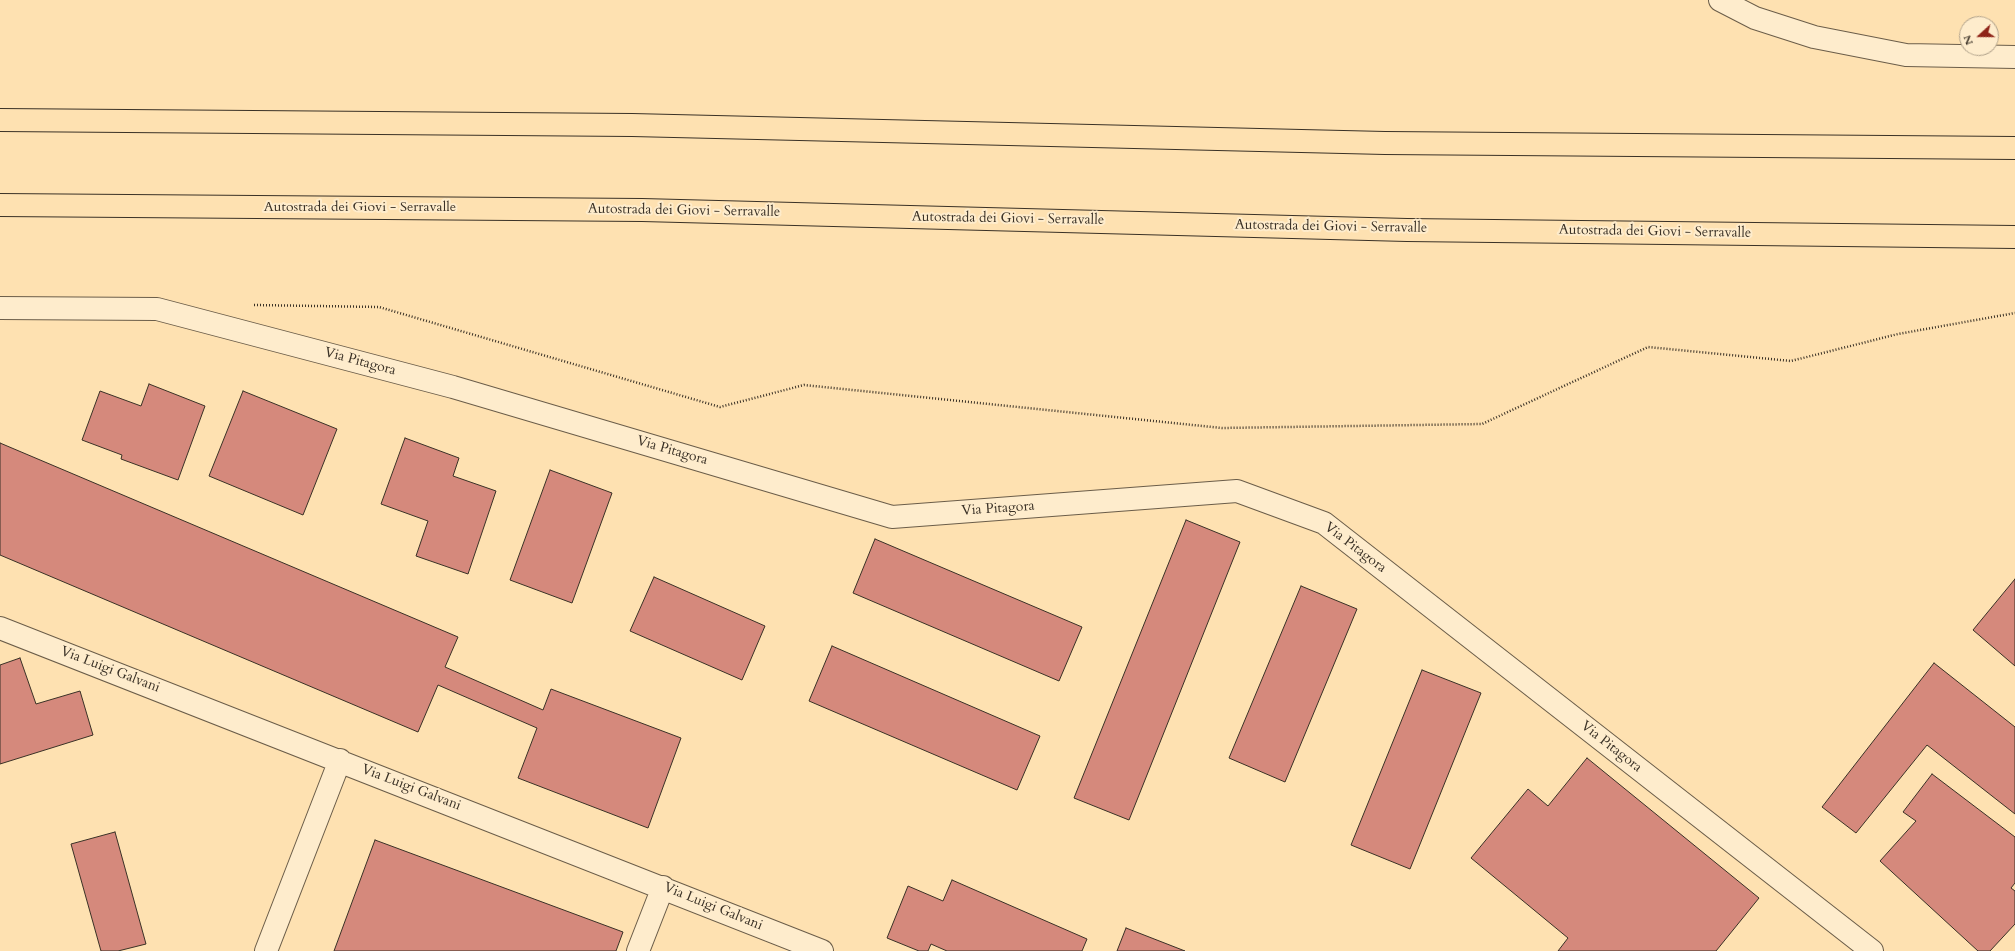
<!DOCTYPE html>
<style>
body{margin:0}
#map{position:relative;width:2015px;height:951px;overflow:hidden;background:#fee1b1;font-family:Cardo,serif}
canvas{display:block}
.north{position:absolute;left:1959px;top:16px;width:40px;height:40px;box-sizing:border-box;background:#feeccc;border:1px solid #b0a18a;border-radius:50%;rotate:249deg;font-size:11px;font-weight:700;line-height:16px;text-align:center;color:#3a3126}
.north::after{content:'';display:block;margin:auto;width:14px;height:18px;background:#8f2418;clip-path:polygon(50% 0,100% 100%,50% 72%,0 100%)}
</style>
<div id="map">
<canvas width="2015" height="951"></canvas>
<div class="north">N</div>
</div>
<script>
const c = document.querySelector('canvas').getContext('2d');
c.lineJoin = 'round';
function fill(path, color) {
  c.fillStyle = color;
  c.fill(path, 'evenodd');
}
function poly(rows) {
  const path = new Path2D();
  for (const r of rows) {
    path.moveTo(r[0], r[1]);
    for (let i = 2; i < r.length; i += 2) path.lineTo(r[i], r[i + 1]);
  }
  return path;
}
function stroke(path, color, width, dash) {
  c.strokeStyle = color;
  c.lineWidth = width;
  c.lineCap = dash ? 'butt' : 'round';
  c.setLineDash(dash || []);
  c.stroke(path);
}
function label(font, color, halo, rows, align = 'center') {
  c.font = font + ' Cardo,serif';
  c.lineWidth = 4;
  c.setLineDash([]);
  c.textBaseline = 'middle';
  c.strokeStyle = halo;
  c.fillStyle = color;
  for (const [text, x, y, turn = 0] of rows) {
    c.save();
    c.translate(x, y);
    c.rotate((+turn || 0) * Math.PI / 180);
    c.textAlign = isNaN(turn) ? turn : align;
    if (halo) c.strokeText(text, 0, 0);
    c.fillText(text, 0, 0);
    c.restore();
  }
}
const building = poly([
 [149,384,205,406,178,480,121,459,122,455,82,440,100,391,141,406,149,384],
 [243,391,337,429,303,515,209,476,243,391],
 [405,438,459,458,453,476,496,491,468,574,416,556,428,521,381,504,405,438],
 [0,443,458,637,445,667,543,710,551,689,681,738,648,828,518,778,537,728,438,685,418,732,0,555,0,443],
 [550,470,612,493,572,603,510,580,550,470],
 [1186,520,1240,542,1129,820,1074,798,1186,520],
 [875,539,1082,627,1059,681,853,593,875,539],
 [654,577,765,626,742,680,630,631,654,577],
 [2015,579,2015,666,1973,630,2015,579],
 [1301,586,1357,609,1285,782,1229,758,1301,586],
 [832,646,1040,736,1017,790,809,701,832,646],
 [20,658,36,704,80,691,93,735,0,764,0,665,20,658],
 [1934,663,2015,727,2015,814,1927,745,1856,833,1822,807,1934,663],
 [1422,670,1481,693,1410,869,1351,845,1422,670],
 [1587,758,1759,898,1716,951,1558,951,1568,938,1471,858,1528,789,1548,806,1587,758],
 [1932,774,2015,837,2015,883,2011,888,2015,891,2015,924,1990,951,1978,951,1880,861,1916,821,1903,812,1932,774],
 [115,832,146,944,118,951,101,951,71,844,115,832],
 [375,840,623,932,616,951,334,951,375,840],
 [952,880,1087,939,1082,951,947,951,931,944,928,951,919,951,887,938,908,886,943,901,952,880],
 [1126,928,1185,951,1117,951,1126,928]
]);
fill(building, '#d5897c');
stroke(building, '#3a3126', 1);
const minor = poly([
 [1720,0,1755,18,1814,37,1906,55,2015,57],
 [0,308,157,309,453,387,892,517,1237,491,1324,523,1872,951],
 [0,628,822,951],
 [266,951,340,760],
 [638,951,663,887]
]);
const highway = poly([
 [0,120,632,125,1385,143,2015,148],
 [0,205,642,210,1407,230,2015,237]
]);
stroke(minor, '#6b5d49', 24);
stroke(highway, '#3a3126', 24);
stroke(poly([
 [254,305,379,307,720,407,804,385,1222,428,1482,424,1648,347,1791,361,1898,334,2015,313]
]), '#3a3126', 2.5, [1, 2]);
stroke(minor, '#feeccc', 22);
stroke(highway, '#fee1b1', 22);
label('14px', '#3a3126', '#feeccc', [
 ["Autostrada dei Giovi - Serravalle",360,208],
 ["Autostrada dei Giovi - Serravalle",684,211,1],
 ["Autostrada dei Giovi - Serravalle",1008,219,1],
 ["Autostrada dei Giovi - Serravalle",1331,227,1],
 ["Autostrada dei Giovi - Serravalle",1655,232,1],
 ["Via Pitagora",360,362,15],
 ["Via Pitagora",672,451,16],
 ["Via Pitagora",998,509,-4],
 ["Via Pitagora",1355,548,37],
 ["Via Luigi Galvani",110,670,21],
 ["Via Pitagora",1611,747,38],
 ["Via Luigi Galvani",411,788,21],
 ["Via Luigi Galvani",713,907,22]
]);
</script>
